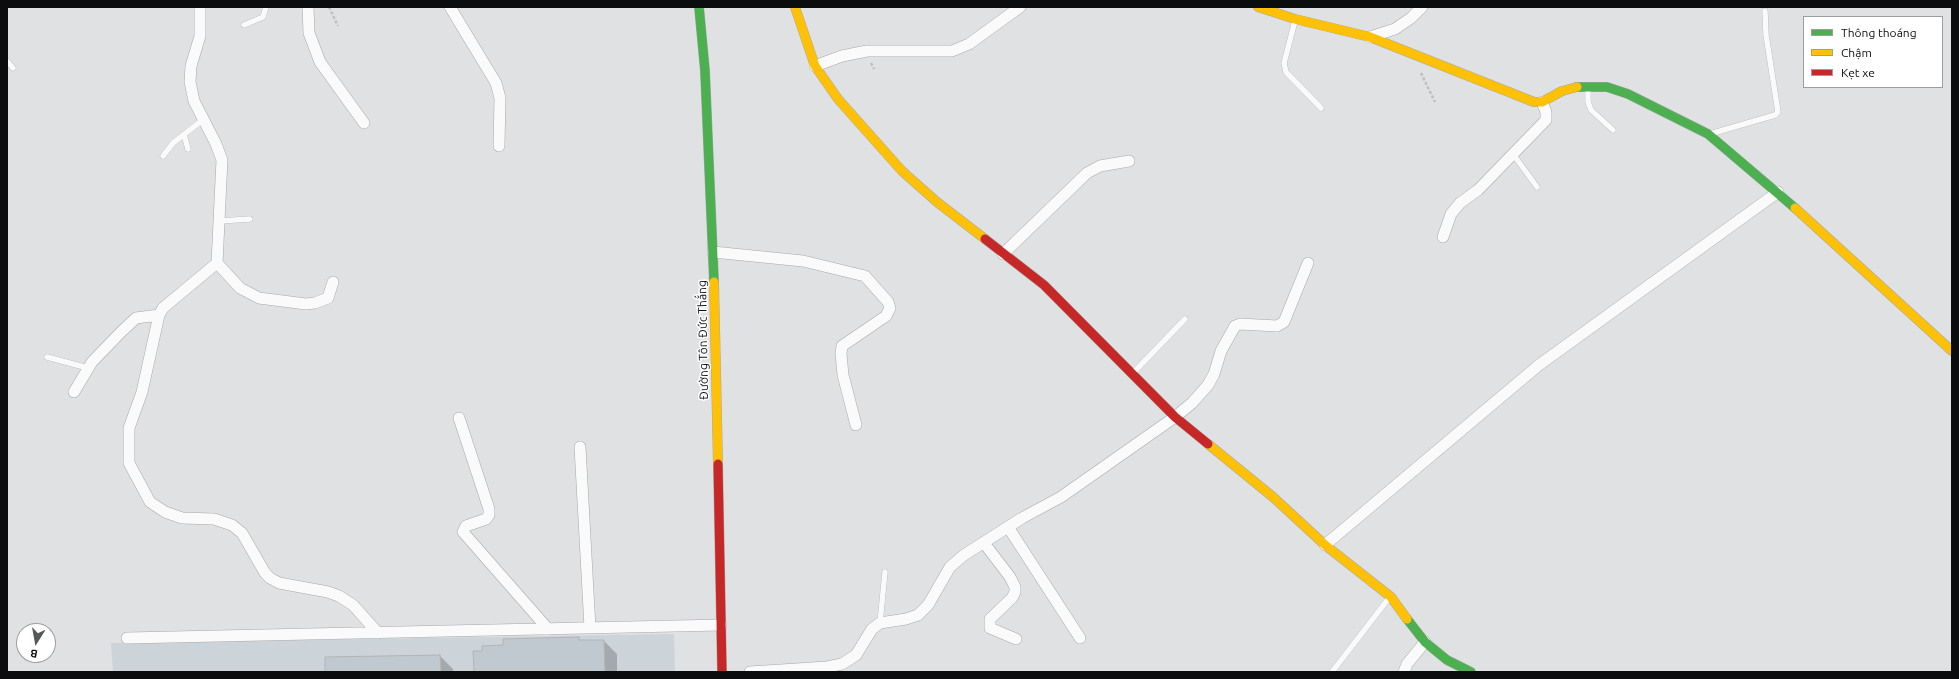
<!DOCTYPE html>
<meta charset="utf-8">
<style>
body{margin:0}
#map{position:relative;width:1959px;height:679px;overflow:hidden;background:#dfe1e3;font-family:Ubuntu,sans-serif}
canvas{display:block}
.frame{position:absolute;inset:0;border:8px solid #0b0c0d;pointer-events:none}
.legend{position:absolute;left:1803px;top:16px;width:140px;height:72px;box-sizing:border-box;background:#fff;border:1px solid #9d9e9e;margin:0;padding:5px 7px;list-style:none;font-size:12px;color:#0b0c0d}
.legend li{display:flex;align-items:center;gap:8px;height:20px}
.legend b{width:20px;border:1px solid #9d9e9e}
.north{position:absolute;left:16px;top:623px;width:40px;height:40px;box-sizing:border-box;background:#fff;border:1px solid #9d9e9e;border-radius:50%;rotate:191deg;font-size:11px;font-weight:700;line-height:16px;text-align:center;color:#0b0c0d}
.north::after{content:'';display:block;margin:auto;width:14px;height:18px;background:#555758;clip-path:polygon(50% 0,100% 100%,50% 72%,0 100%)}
</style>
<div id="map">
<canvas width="1959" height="679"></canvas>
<div class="frame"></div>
<ul class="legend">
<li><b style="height:5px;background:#4caf50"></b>Thông thoáng</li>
<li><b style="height:5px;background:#ffc107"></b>Chậm</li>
<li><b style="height:5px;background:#c62828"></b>Kẹt xe</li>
</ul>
<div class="north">B</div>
</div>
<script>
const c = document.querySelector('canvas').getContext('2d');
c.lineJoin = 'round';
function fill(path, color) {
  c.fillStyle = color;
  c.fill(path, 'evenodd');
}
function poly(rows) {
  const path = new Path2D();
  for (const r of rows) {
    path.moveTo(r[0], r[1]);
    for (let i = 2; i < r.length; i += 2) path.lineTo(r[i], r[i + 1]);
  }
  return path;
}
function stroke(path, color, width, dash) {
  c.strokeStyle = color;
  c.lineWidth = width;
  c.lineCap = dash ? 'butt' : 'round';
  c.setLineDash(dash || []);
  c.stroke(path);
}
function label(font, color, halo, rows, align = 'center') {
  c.font = font + ' Ubuntu,sans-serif';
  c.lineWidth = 3;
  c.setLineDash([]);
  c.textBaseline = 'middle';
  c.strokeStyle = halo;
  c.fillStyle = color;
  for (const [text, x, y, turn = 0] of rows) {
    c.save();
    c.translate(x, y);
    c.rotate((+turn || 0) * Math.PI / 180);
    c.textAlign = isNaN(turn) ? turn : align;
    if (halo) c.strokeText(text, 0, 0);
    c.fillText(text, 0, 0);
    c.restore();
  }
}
fill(poly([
 [674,634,675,672,113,672,111,643]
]), '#cdd4d9');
fill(poly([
 [578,638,581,641,604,641,617,654,617,672,475,672],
 [440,656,453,669,453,672,326,672]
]), '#0003');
const building = poly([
 [579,637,579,640,604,640,605,672,474,672,473,651,482,651,482,646,503,645,503,639,579,637],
 [440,655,441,672,325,672,325,657,440,655]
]);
fill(building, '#c1c9d0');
stroke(building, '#b2b4b5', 1);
const lane = poly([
 [1295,21,1284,63,1286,72,1321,108],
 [244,25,263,17,266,7],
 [7,61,13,68],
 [1588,87,1588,102,1591,110,1613,130],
 [184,134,188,149],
 [1710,134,1775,115,1778,112,1766,35,1765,11],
 [1513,154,1537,187],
 [163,156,173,143,204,119],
 [219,221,250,219],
 [47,357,88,368],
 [1133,373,1185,319],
 [880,623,885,572],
 [1332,672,1389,598]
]);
const street = poly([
 [200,7,200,36,191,66,190,82,194,101,216,144,222,160,217,263,240,288,259,298,306,304,315,303,328,298,333,282],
 [308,7,309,33,320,62,364,123],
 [450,7,496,83,500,98,499,146],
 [1370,37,1395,29,1411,18,1422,7],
 [815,66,842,56,867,51,952,51,969,44,1020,7],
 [1443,237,1451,214,1460,203,1478,190,1546,120,1546,112,1542,102],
 [713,252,803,261,865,276,888,302,890,308,886,316,842,346,841,354,843,375,856,425],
 [1003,254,1087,173,1100,166,1129,161],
 [217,263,163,308,159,315,142,392,129,428,129,463,150,502,165,512,182,518,214,519,232,525,242,533,265,573,270,578,279,583,328,592,339,596,353,605,378,633],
 [74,392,92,362,121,332,136,318,159,315],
 [459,418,489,509,489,515,486,519,466,526,463,532,548,629],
 [580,447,590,628],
 [1008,527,1080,638],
 [984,543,1010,577,1015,587,1015,592,1012,598,990,619,990,628,1016,639],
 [1325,545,1539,365,1778,192],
 [127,638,721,625],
 [750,672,827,667,842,664,856,655,872,629,880,623,906,619,918,615,928,605,950,567,964,555,1022,518,1061,497,1175,417,1192,403,1208,385,1214,374,1221,351,1235,326,1240,324,1277,326,1284,322,1308,263],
 [1404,672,1407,664,1425,642]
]);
const fast = poly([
 [699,7,705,71,714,282],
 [1577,87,1607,87,1628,94,1708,134,1795,208],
 [1407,619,1425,642,1447,660,1471,672]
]);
const slow = poly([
 [795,7,815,66,838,99,902,171,937,202,985,239],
 [1258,7,1295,19,1370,37,1534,102,1542,102,1562,91,1577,87],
 [1795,208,1952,351],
 [714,282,718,464],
 [1208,444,1273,497,1325,545,1391,597,1407,619]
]);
const jam = poly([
 [985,239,1044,285,1175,417,1208,444],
 [718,464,722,672]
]);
stroke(lane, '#a6a8a9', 6);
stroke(street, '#a6a8a9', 12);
stroke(fast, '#a6a8a9', 10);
stroke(slow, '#a6a8a9', 10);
stroke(jam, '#a6a8a9', 10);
stroke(poly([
 [329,7,338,26],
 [871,63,874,69],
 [1421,73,1435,102]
]), '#bfc0c1', 2.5, [3, 2]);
stroke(lane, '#fafafb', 5.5);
stroke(street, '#fafafb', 11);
stroke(fast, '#4caf50', 9);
stroke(slow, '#ffc107', 9);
stroke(jam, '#c62828', 9);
label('12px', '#0b0c0d', '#fff', [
 ["Đường Tôn Đức Thắng",703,340,-91]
]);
</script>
